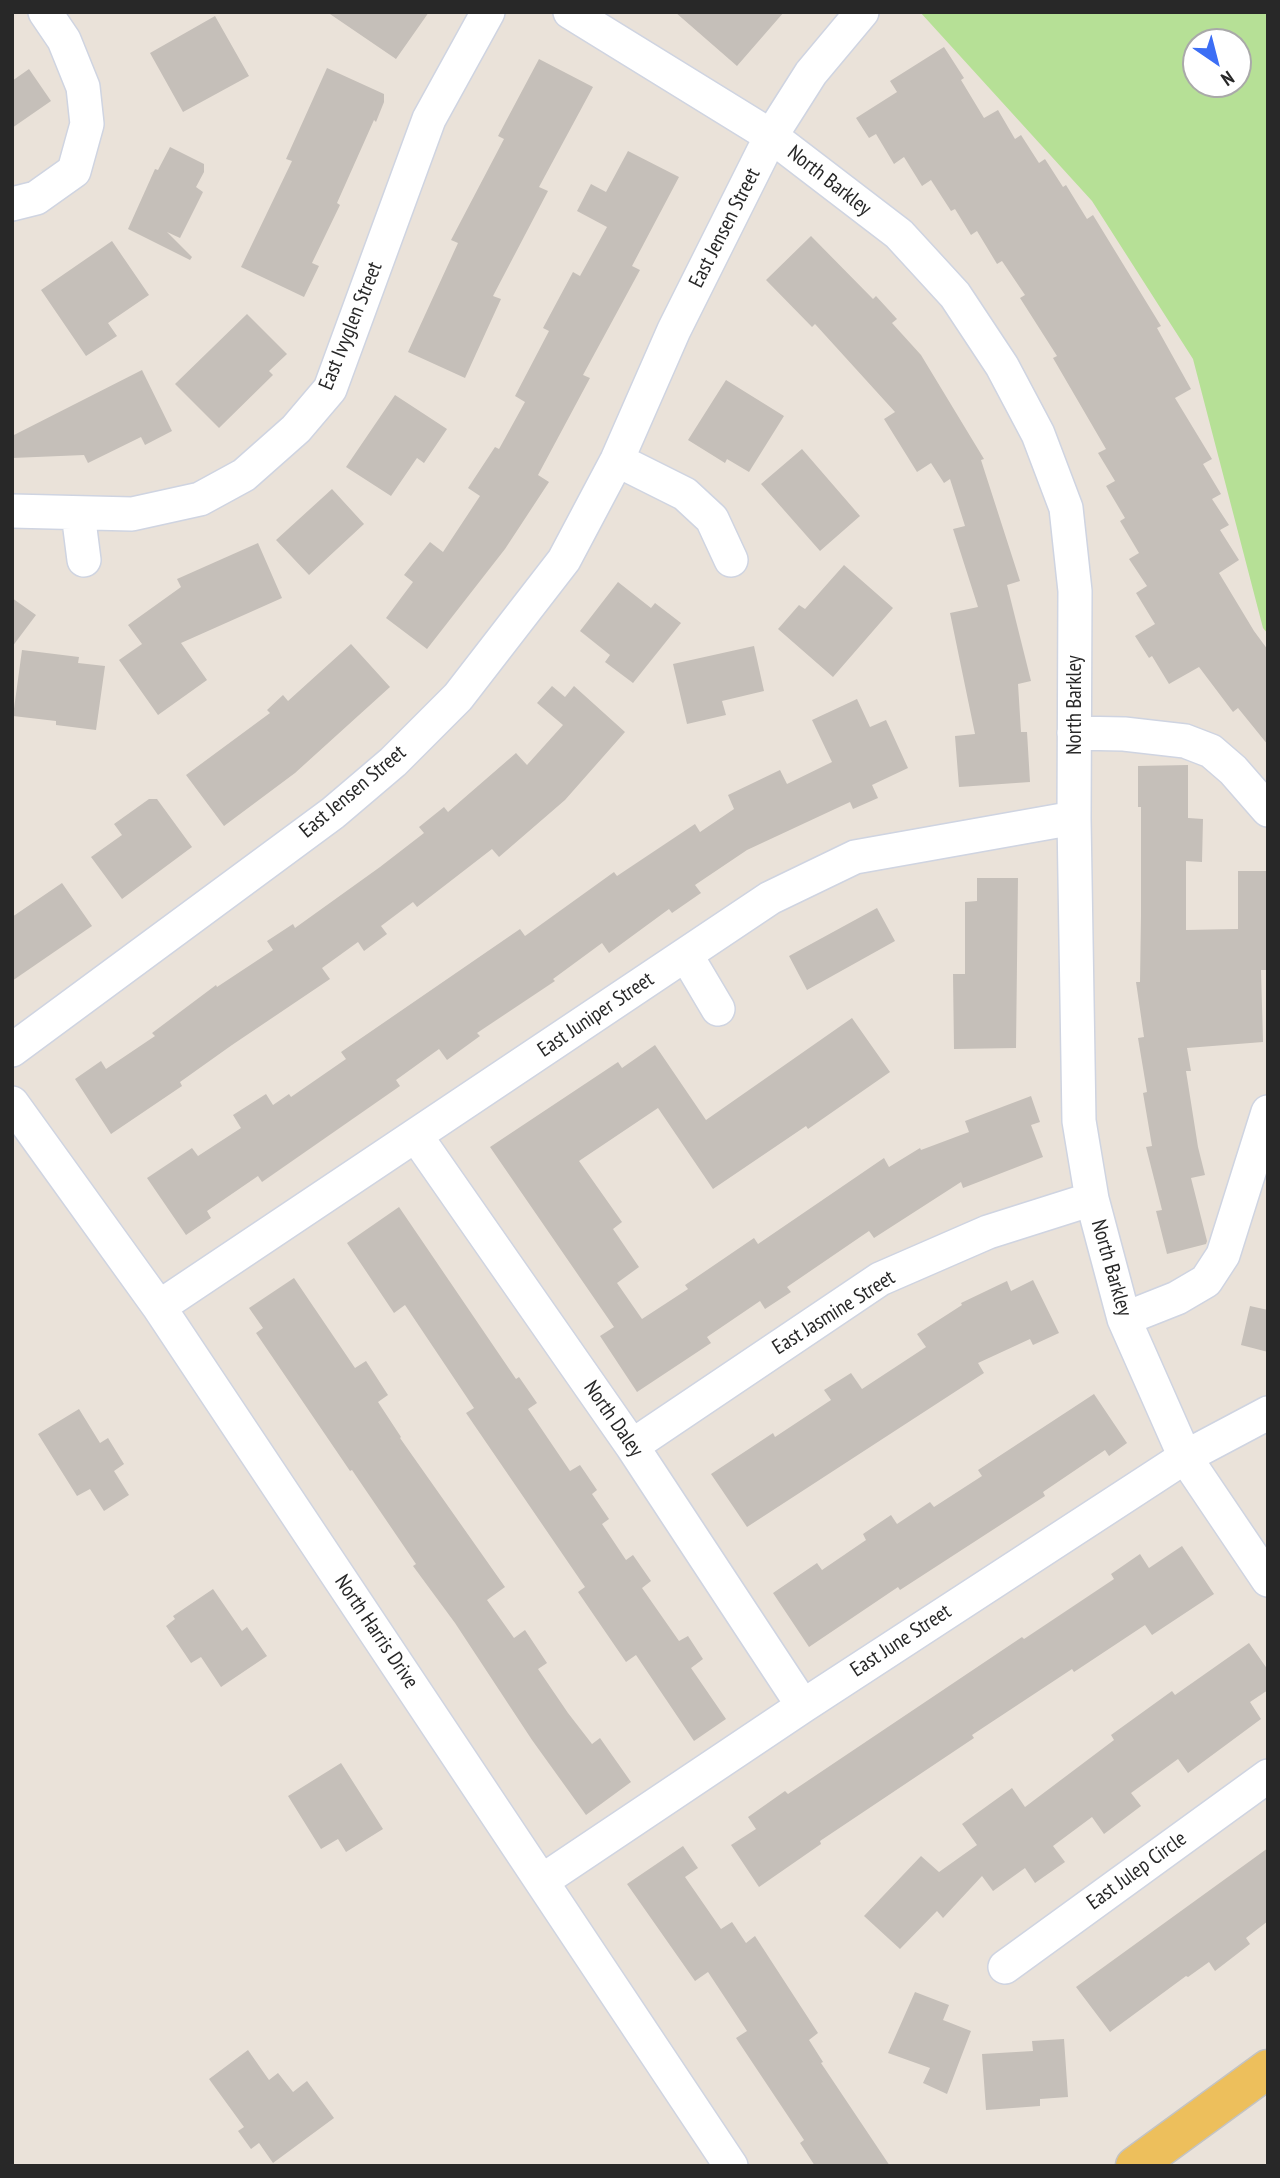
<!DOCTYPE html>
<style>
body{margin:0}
#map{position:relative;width:1280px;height:2178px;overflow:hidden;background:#eae2d9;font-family:"PT Sans Narrow",sans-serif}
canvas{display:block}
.frame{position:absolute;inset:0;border:14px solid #282828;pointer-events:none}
.north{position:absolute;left:1182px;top:28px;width:70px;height:70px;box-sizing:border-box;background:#fff;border:2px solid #a9a9a9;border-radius:50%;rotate:145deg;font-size:19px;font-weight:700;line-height:28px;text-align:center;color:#282828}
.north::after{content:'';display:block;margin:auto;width:24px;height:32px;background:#3c6ef5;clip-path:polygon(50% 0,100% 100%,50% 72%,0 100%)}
</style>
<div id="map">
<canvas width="1280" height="2178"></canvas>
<div class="frame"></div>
<div class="north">N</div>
</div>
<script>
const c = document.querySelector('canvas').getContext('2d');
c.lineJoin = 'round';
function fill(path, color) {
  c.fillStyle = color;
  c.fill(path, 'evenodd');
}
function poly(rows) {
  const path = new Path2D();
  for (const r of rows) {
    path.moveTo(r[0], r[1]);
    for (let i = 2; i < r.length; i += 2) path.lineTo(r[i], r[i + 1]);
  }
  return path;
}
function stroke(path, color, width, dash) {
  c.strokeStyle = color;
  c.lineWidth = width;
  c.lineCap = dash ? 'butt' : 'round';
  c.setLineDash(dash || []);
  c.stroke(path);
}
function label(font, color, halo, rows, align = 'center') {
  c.font = font + ' "PT Sans Narrow",sans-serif';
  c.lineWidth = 5;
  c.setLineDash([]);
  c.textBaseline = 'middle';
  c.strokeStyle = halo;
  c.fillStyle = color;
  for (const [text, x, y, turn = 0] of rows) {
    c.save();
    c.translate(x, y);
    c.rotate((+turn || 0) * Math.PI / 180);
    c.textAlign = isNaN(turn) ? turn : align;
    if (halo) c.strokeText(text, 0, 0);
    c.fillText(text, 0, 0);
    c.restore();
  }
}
fill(poly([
 [920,12,1268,12,1268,634,1263,628,1193,359,1092,201],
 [1196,42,1238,42,1238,84,1196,84]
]), '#b6e096');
fill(poly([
 [327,12,429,12,396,59],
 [675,12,784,12,737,66],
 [215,16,249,76,183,112,150,53],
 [944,47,964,78,961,80,984,118,998,110,1015,139,1021,135,1039,163,1045,159,1063,187,1066,185,1087,219,1093,215,1161,326,1157,328,1191,389,1175,398,1212,459,1203,464,1221,494,1212,499,1229,525,1220,530,1239,560,1219,573,1254,631,1268,650,1268,745,1238,708,1233,712,1199,667,1169,684,1152,656,1149,658,1135,636,1155,624,1136,593,1147,586,1129,559,1139,553,1120,521,1125,518,1106,486,1115,481,1098,453,1106,449,1053,358,1057,356,1020,298,1025,295,1002,261,997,264,977,231,971,235,955,209,951,211,931,180,922,186,904,157,894,164,876,134,869,138,856,118,897,92,890,81],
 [539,59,593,87,539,187,548,191,493,296,501,299,465,378,408,352,458,243,451,240,504,139,498,136],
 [327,68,384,94,384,102,376,122,374,120,337,203,340,205,312,263,319,266,304,297,241,267,292,161,286,159],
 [29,69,51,101,12,128,12,81],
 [170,147,204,164,204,172,196,187,203,192,180,238,167,232,192,257,190,260,128,229,155,169,158,170],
 [628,151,679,177,632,266,640,270,583,375,590,378,538,475,549,482,505,549,427,649,386,618,413,582,404,575,430,542,443,552,480,496,468,488,495,447,499,449,525,402,515,396,549,331,543,328,573,272,580,276,607,227,577,211,591,184,606,192],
 [811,236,873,299,876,296,897,319,892,323,921,355,984,459,981,460,1020,581,1007,585,1031,681,1018,684,1021,732,1027,732,1030,782,959,787,955,736,975,734,950,613,978,607,953,529,965,526,950,479,944,483,931,463,917,472,884,419,895,412,815,324,812,327,766,280],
 [112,241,149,295,108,323,117,336,86,356,41,290],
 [247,314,287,354,269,371,273,375,219,428,175,384],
 [142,370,172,431,145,445,141,437,88,463,84,455,12,458,12,436],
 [726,380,784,416,749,472,727,459,725,463,688,440],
 [395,395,447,429,424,463,417,458,391,496,346,467],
 [802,449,860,516,820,551,761,484],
 [332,489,364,524,309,575,276,540],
 [258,543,282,598,181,643,207,680,158,715,119,660,142,644,128,625,181,587,177,579],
 [844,565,893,608,833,677,778,629,799,605,805,609],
 [618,582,651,608,655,603,681,623,633,683,605,662,610,655,580,631],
 [12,598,36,615,12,647],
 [351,644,390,687,295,773,224,826,186,775,270,713,267,710,283,695,288,701],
 [754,646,764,691,722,701,726,715,687,724,673,664],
 [22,650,79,657,78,663,105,666,96,730,56,725,56,721,13,716],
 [552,686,565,697,574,686,625,732,565,800,499,857,492,849,417,907,413,902,381,926,387,934,364,951,358,942,322,968,330,979,232,1045,180,1082,182,1086,111,1134,75,1079,101,1061,106,1069,155,1036,152,1033,216,985,217,987,273,950,267,941,293,924,295,928,380,867,424,833,419,827,444,807,448,812,516,753,527,765,563,725,537,703],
 [857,699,870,727,886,720,908,768,872,785,878,798,853,809,850,802,747,850,695,885,701,893,672,913,669,909,609,953,602,943,553,979,555,981,477,1033,480,1036,447,1060,439,1049,396,1080,400,1086,262,1182,258,1176,207,1211,211,1218,186,1235,147,1178,192,1148,198,1156,241,1128,233,1115,266,1094,273,1105,289,1094,291,1097,346,1059,341,1052,520,929,525,936,614,872,617,876,695,824,700,832,734,809,728,795,780,770,787,784,832,762,812,720],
 [1188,765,1188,818,1203,819,1202,862,1186,861,1186,930,1238,929,1238,871,1268,871,1268,970,1261,970,1263,1042,1187,1048,1191,1071,1186,1071,1198,1147,1205,1175,1191,1178,1207,1241,1206,1244,1167,1254,1156,1211,1162,1210,1146,1147,1152,1146,1143,1093,1147,1092,1138,1038,1144,1037,1136,982,1140,982,1141,916,1141,807,1138,807,1138,766],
 [149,799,157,799,192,847,122,899,91,857,122,835,114,824],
 [977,878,1018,878,1016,1048,954,1049,953,974,965,974,965,902,977,901],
 [62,883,92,926,12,981,12,917],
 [877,908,895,941,807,990,789,956],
 [852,1018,890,1072,808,1129,806,1126,713,1189,658,1108,579,1161,622,1222,613,1229,639,1267,617,1283,642,1319,688,1289,685,1285,754,1238,758,1244,884,1158,889,1167,920,1148,921,1150,969,1132,965,1121,1031,1096,1040,1122,1031,1125,1043,1157,963,1188,961,1182,874,1238,869,1231,787,1287,791,1292,765,1309,760,1301,707,1337,711,1343,637,1392,600,1336,614,1327,490,1147,618,1062,622,1068,655,1045,706,1120],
 [399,1207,516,1379,519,1377,537,1403,528,1409,570,1471,580,1465,597,1490,592,1494,609,1519,602,1524,626,1560,633,1555,651,1581,642,1588,679,1641,688,1636,703,1659,691,1668,726,1719,694,1741,636,1655,626,1662,578,1592,585,1587,466,1413,474,1408,405,1305,394,1313,347,1243],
 [294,1278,355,1368,366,1361,388,1395,378,1402,401,1437,400,1438,505,1587,487,1600,514,1638,525,1630,547,1663,538,1669,568,1713,592,1744,600,1738,631,1782,586,1815,532,1740,455,1623,413,1566,416,1564,352,1470,350,1471,256,1333,263,1328,249,1308],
 [1033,1280,1059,1333,1033,1345,1030,1339,978,1363,984,1373,747,1527,711,1474,773,1433,775,1437,831,1400,824,1390,851,1373,862,1389,926,1347,917,1334,962,1305,961,1303,1007,1281,1011,1291],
 [1250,1306,1268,1310,1268,1352,1241,1345],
 [1094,1394,1127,1443,1109,1456,1105,1450,1043,1492,1045,1496,900,1590,898,1587,809,1647,773,1593,817,1563,822,1570,866,1540,863,1534,891,1515,897,1524,930,1502,934,1507,982,1476,978,1470],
 [79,1409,100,1443,108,1438,124,1464,114,1471,129,1495,104,1511,90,1489,77,1496,38,1434],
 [1182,1546,1214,1594,1152,1635,1145,1625,1074,1672,1072,1669,972,1735,974,1738,820,1841,821,1844,759,1887,731,1845,756,1829,748,1817,785,1791,788,1794,1022,1637,1024,1639,1114,1579,1111,1574,1140,1554,1149,1568],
 [213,1589,242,1631,247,1627,267,1656,221,1687,201,1657,191,1663,166,1626,175,1619,173,1616],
 [1249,1643,1268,1670,1268,1690,1250,1702,1261,1719,1188,1773,1178,1759,1131,1793,1141,1806,1104,1834,1092,1817,1053,1846,1065,1862,1035,1883,1025,1868,993,1891,982,1876,943,1918,937,1911,900,1949,864,1916,921,1856,939,1872,977,1845,962,1824,1012,1788,1025,1807,1114,1740,1111,1735,1172,1691,1175,1695],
 [341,1763,383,1829,346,1852,338,1839,321,1849,288,1796],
 [683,1846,698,1868,685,1877,721,1929,732,1922,746,1943,755,1936,818,2033,809,2040,823,2062,821,2063,890,2166,815,2166,800,2143,804,2140,736,2038,747,2031,708,1972,695,1981,627,1884],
 [1268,1848,1268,1921,1246,1938,1250,1944,1215,1971,1209,1962,1188,1977,1186,1976,1110,2032,1076,1987],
 [915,1992,949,2005,943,2020,971,2031,947,2094,923,2083,930,2068,888,2053],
 [1064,2039,1068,2097,1040,2099,1040,2106,986,2110,982,2054,1033,2051,1032,2041],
 [248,2050,269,2080,278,2073,293,2092,307,2081,334,2118,273,2163,259,2143,251,2149,238,2131,244,2127,209,2079]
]), '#c5bfb9');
const minor = poly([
 [570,12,771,136,899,234,955,295,1002,366,1038,434,1066,508,1075,591,1074,818,1079,1121,1092,1199,1124,1319,1185,1457,1268,1580],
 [12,204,36,198,74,171,87,124,83,87,64,40,45,12],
 [617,460,685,494,712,519,731,560],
 [12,511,132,514,200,499,244,475,296,429,330,389,429,119,488,12],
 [78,513,84,560],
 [1074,733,1124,734,1185,741,1211,751,1233,770,1268,810],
 [686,955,718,1009],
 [12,1050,333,813,393,762,458,697,564,560,617,460,674,330,771,136,811,73,862,12],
 [12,1103,159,1307,731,2166],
 [416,1136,632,1446,803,1706],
 [159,1307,770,898,855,857,1074,818],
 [1124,1319,1177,1298,1206,1281,1223,1255,1268,1112],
 [632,1446,880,1279,988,1232,1092,1199],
 [542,1881,803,1706,1185,1457,1268,1413],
 [1005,1967,1268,1776]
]);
const major = poly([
 [1135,2166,1268,2069]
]);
stroke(minor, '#cfd4e1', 36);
stroke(major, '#c3c3c3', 41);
stroke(minor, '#fff', 33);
stroke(major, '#edbf5c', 38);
label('21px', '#282828', '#fff', [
 ["North Barkley",829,181,38],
 ["East Jensen Street",725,228,-63],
 ["East Ivyglen Street",351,326,-68],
 ["North Barkley",1075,705,-90],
 ["East Jensen Street",353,792,-40],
 ["East Juniper Street",596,1015,-34],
 ["North Barkley",1111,1268,74],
 ["East Jasmine Street",834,1313,-32],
 ["North Daley",613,1419,55],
 ["North Harris Drive",376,1632,56],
 ["East June Street",901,1641,-33],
 ["East Julep Circle",1137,1871,-36]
]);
</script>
